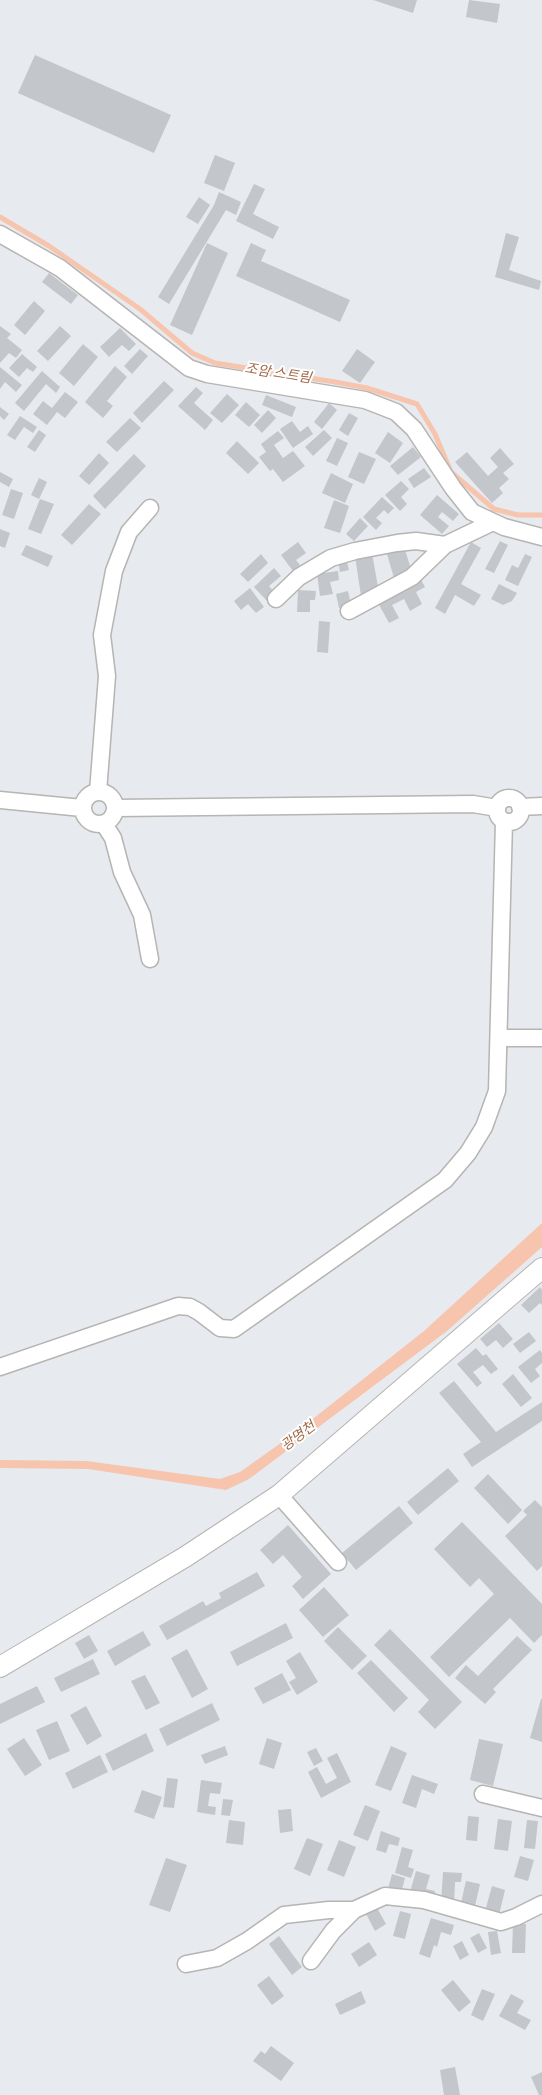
<!DOCTYPE html>
<meta charset="utf-8">
<style>
body{margin:0}
canvas{display:block;background:#e7eaef}
</style>
<canvas width="542" height="2095"></canvas>
<script>
const c = document.querySelector('canvas').getContext('2d');
c.lineJoin = 'round';
function fill(path, color) {
  c.fillStyle = color;
  c.fill(path, 'evenodd');
}
function poly(rows) {
  const path = new Path2D();
  for (const r of rows) {
    if (r.length === 3) {
      path.moveTo(r[0] + r[2], r[1]);
      path.arc(r[0], r[1], r[2], 0, 2 * Math.PI);
      continue;
    }
    path.moveTo(r[0], r[1]);
    for (let i = 2; i < r.length; i += 2) path.lineTo(r[i], r[i + 1]);
  }
  return path;
}
function stroke(path, color, width, dash) {
  c.strokeStyle = color;
  c.lineWidth = width;
  c.lineCap = dash ? 'butt' : 'round';
  c.setLineDash(dash || []);
  c.stroke(path);
}
function label(font, color, halo, rows, align = 'center') {
  c.font = font + ' Barlow,"Noto Sans KR",sans-serif';
  c.lineWidth = 4;
  c.setLineDash([]);
  c.textBaseline = 'middle';
  c.strokeStyle = halo;
  c.fillStyle = color;
  for (const [text, x, y, turn = 0] of rows) {
    c.save();
    c.translate(x, y);
    c.rotate((+turn || 0) * Math.PI / 180);
    c.textAlign = isNaN(turn) ? turn : align;
    if (halo) c.strokeText(text, 0, 0);
    c.fillText(text, 0, 0);
    c.restore();
  }
}
fill(poly([
 [542,1223,542,1247,447,1331,249,1479,226,1490,88,1469,0,1468,0,1460,86,1461,220,1479,240,1472,295,1433,424,1331]
]), '#f7c4ae');
stroke(poly([
 [0,217,49,246,140,309,192,353,215,363,335,382,367,388,417,404,435,434,451,472,494,509,518,515,542,515]
]), '#f7c4ae', 5);
fill(poly([
 [373,0,417,0,413,13],
 [469,0,500,4,497,23,466,17],
 [35,55,171,115,154,153,18,93],
 [215,155,235,163,224,191,204,183],
 [254,184,265,189,253,214,279,227,273,239,236,221],
 [219,192,241,202,236,215,226,210,169,304,158,297,214,205],
 [199,197,210,205,198,224,186,217],
 [506,233,519,237,509,270,541,281,539,290,495,277],
 [207,243,228,253,192,335,170,325],
 [251,243,266,250,261,261,350,300,340,322,236,276],
 [49,273,78,295,71,304,42,282],
 [34,301,45,311,25,335,14,325],
 [0,326,11,334,7,338,22,350,16,358,9,353,0,363],
 [60,326,71,336,48,361,37,351],
 [120,328,136,344,129,351,122,345,109,357,100,347],
 [83,344,98,357,74,386,59,373],
 [140,349,148,356,132,374,124,366],
 [357,349,375,362,360,383,342,371],
 [22,354,37,367,33,372,27,368,19,377,9,368],
 [115,366,127,377,107,401,113,406,103,418,85,402],
 [0,367,22,385,16,392,5,382,0,389],
 [42,371,60,387,56,393,46,384,24,411,15,403],
 [164,381,174,390,142,423,133,413],
 [196,387,203,393,194,403,213,420,205,430,178,406],
 [65,392,78,402,65,418,57,412,47,425,33,414,43,401,52,408],
 [227,394,239,405,222,423,210,413],
 [266,395,296,407,292,417,262,405],
 [246,402,260,415,249,427,235,415],
 [329,403,337,410,322,429,314,422],
 [0,407,9,414,4,420,0,416],
 [268,410,276,418,262,433,254,425],
 [349,413,358,418,348,436,339,430],
 [20,416,37,427,33,433,24,427,15,440,7,435],
 [130,418,141,428,117,452,106,442],
 [292,421,300,432,308,426,313,434,293,448,280,429],
 [39,430,46,435,35,452,27,447],
 [324,430,332,438,313,456,305,447],
 [278,431,284,438,274,445,283,458,293,451,305,466,283,482,273,469,270,471,259,457,266,452,261,444],
 [388,432,403,443,390,463,375,453],
 [337,438,348,443,337,466,326,461],
 [237,441,259,463,248,474,226,453],
 [413,447,421,457,398,475,390,466],
 [500,448,514,464,503,473,509,479,499,488,503,493,492,503,455,462,467,452,488,476,498,467,490,458],
 [359,452,376,459,364,484,348,477],
 [99,453,109,463,89,485,79,476],
 [134,454,146,466,105,509,93,496],
 [424,468,431,477,414,488,408,479],
 [0,472,13,479,9,487,0,482],
 [331,473,353,484,345,503,322,493],
 [39,478,47,482,39,499,31,495],
 [401,481,409,489,401,497,407,504,400,511,385,495],
 [11,489,23,493,14,519,2,515],
 [437,495,459,514,453,521,442,512,438,517,449,526,442,534,420,515],
 [382,497,394,508,388,514,384,510,376,518,382,523,376,530,363,517],
 [40,499,54,504,41,534,28,529],
 [334,500,349,506,340,533,324,528],
 [89,504,101,514,72,545,61,535],
 [360,518,368,526,354,541,346,534],
 [0,529,10,533,5,548,0,546],
 [500,541,508,545,494,573,485,569],
 [298,542,306,553,296,560,300,565,293,571,281,555],
 [471,542,481,548,461,584,481,595,474,606,455,595,445,614,435,608],
 [26,545,53,556,48,567,21,555],
 [404,546,412,573,394,578,386,551],
 [372,553,379,593,361,596,355,556],
 [261,554,268,563,248,582,240,574],
 [525,554,532,557,518,586,505,580,512,565,518,568],
 [346,558,349,570,340,572,338,559],
 [274,568,281,576,269,586,275,593,267,601,254,587],
 [338,571,339,580,330,582,333,594,320,596,317,574],
 [420,578,425,587,416,592,422,604,410,611,404,599,392,605,399,618,389,623,377,601],
 [499,584,517,593,512,601,503,605,491,599],
 [250,588,264,607,256,613,248,604,241,610,234,601],
 [298,590,316,591,315,600,310,600,310,612,297,612],
 [348,591,351,605,339,608,336,594],
 [319,621,330,622,328,653,317,652],
 [540,1287,542,1290,542,1305,540,1303,529,1313,521,1305],
 [499,1323,513,1339,503,1348,496,1340,487,1347,480,1339],
 [529,1332,536,1341,520,1353,513,1344],
 [476,1348,483,1356,486,1354,498,1369,491,1374,483,1365,473,1372,482,1383,477,1387,457,1364],
 [540,1350,542,1353,542,1363,535,1369,540,1376,531,1383,518,1367],
 [513,1374,532,1398,521,1407,502,1384],
 [454,1381,496,1432,542,1402,542,1421,472,1467,463,1454,481,1442,439,1393],
 [448,1468,459,1481,418,1515,407,1502],
 [488,1474,522,1510,508,1524,474,1488],
 [535,1500,542,1507,542,1566,537,1571,505,1536,527,1515,523,1511],
 [399,1506,413,1523,356,1570,342,1553],
 [462,1522,542,1604,542,1635,534,1643,510,1618,449,1677,430,1657,494,1594,479,1578,470,1587,434,1549],
 [288,1525,331,1574,303,1599,292,1586,302,1577,283,1555,273,1564,260,1550],
 [257,1572,265,1586,167,1640,159,1626,203,1601,206,1606,221,1598,219,1593],
 [324,1587,349,1615,323,1637,299,1610],
 [286,1623,293,1638,237,1666,230,1652],
 [338,1627,367,1656,352,1670,324,1641],
 [390,1629,462,1702,435,1729,418,1712,429,1700,374,1645],
 [143,1631,151,1645,115,1666,107,1651],
 [89,1635,98,1651,84,1659,75,1643],
 [517,1636,532,1650,493,1689,496,1692,485,1704,455,1678,466,1665,478,1676],
 [187,1649,208,1689,192,1698,171,1658],
 [300,1652,318,1682,297,1695,289,1682,296,1678,286,1661],
 [93,1659,100,1674,61,1692,54,1678],
 [371,1660,408,1698,394,1712,357,1673],
 [282,1673,291,1690,263,1704,254,1688],
 [145,1675,160,1703,146,1710,131,1681],
 [37,1686,45,1702,0,1724,0,1704],
 [541,1699,542,1699,542,1742,530,1738],
 [212,1703,220,1720,167,1746,159,1729],
 [86,1706,102,1736,87,1745,70,1715],
 [57,1721,70,1751,49,1760,36,1730],
 [146,1733,154,1751,113,1771,105,1754],
 [24,1738,42,1765,25,1776,7,1749],
 [267,1738,282,1743,274,1769,259,1764],
 [479,1739,503,1744,493,1786,470,1780],
 [225,1746,228,1755,205,1764,201,1755],
 [391,1746,407,1753,391,1791,375,1785],
 [316,1748,323,1761,314,1766,307,1752],
 [337,1753,351,1782,321,1798,308,1772,317,1767,326,1784,337,1778,327,1758],
 [100,1755,108,1772,73,1789,65,1773],
 [412,1775,438,1784,434,1794,422,1789,416,1808,402,1803],
 [167,1778,178,1779,174,1808,163,1807],
 [201,1780,222,1783,220,1794,210,1793,208,1806,216,1807,215,1815,197,1812],
 [142,1790,162,1797,154,1819,134,1812],
 [223,1799,233,1800,230,1816,221,1815],
 [365,1805,380,1811,368,1841,353,1835],
 [291,1809,293,1831,280,1833,278,1810],
 [468,1816,479,1817,477,1841,466,1840],
 [498,1819,512,1821,508,1851,494,1849],
 [229,1820,245,1822,243,1845,226,1843],
 [527,1820,538,1821,535,1849,524,1848],
 [381,1831,400,1838,398,1846,389,1844,386,1853,376,1850],
 [307,1838,323,1844,310,1876,294,1869],
 [339,1840,356,1847,344,1877,327,1870],
 [402,1847,413,1850,408,1867,414,1869,411,1878,395,1873],
 [520,1856,534,1860,528,1881,514,1877],
 [166,1858,187,1865,170,1912,149,1905],
 [416,1871,430,1875,426,1889,435,1891,433,1899,410,1892],
 [443,1872,462,1873,461,1882,455,1882,454,1903,441,1903],
 [392,1874,405,1878,401,1893,388,1889],
 [466,1881,480,1884,474,1910,460,1907],
 [492,1886,505,1890,498,1919,484,1915],
 [376,1906,386,1924,375,1931,365,1912],
 [400,1911,411,1914,405,1939,393,1936],
 [431,1918,454,1925,451,1935,441,1932,437,1947,434,1945,430,1958,419,1954],
 [513,1924,526,1924,525,1953,512,1953],
 [497,1931,501,1953,491,1955,488,1932],
 [479,1933,487,1948,478,1953,470,1938],
 [279,1936,302,1967,292,1975,269,1944],
 [462,1941,469,1955,460,1960,453,1946],
 [369,1942,377,1955,359,1967,351,1954],
 [269,1976,284,1996,272,2005,257,1985],
 [453,1980,471,2002,459,2012,441,1990],
 [482,1989,495,1994,483,2021,471,2015],
 [361,1991,366,2003,340,2015,335,2004],
 [511,1994,524,2001,517,2013,531,2020,525,2030,499,2016],
 [271,2046,294,2063,281,2081,253,2061,261,2051,265,2054],
 [455,2067,460,2095,444,2095,440,2070],
 [542,2072,542,2095,539,2095,531,2077]
]), '#c3c6ca');
const minor = poly([
 [0,234,60,268,189,368,207,374,365,400,396,412,414,429,453,488,472,512,504,527,542,537],
 [276,599,299,577,331,558,355,551,397,543,416,541,445,545],
 [349,611,412,577,445,545,493,522],
 [99,808,16],
 [98,792,107,676,102,635,114,571,129,532,150,508],
 [509,810,12],
 [0,800,82,808],
 [520,807,542,806],
 [116,808,473,804,497,808],
 [104,824,113,838,122,872,142,915,150,959],
 [500,1038,542,1038],
 [0,1367,178,1306,190,1307,199,1312,220,1328,234,1329,445,1180,468,1153,484,1127,497,1091,504,821],
 [279,1495,338,1562],
 [483,1794,542,1808],
 [311,1961,333,1931,354,1910],
 [186,1964,217,1958,247,1941,284,1915,329,1910,354,1910,385,1896,424,1900,501,1922,516,1917,542,1904]
]);
const tertiary = poly([
 [0,1667,185,1557,279,1495,542,1268]
]);
stroke(minor, '#b7b4b2', 19);
stroke(tertiary, '#b7b4b2', 22);
stroke(minor, '#fff', 16);
stroke(tertiary, '#fff', 20);
label('italic 14px', '#a06949', '#fff', [
 ["조암 스트림",278,373,9],
 ["광명천",298,1436,-37]
]);
</script>
